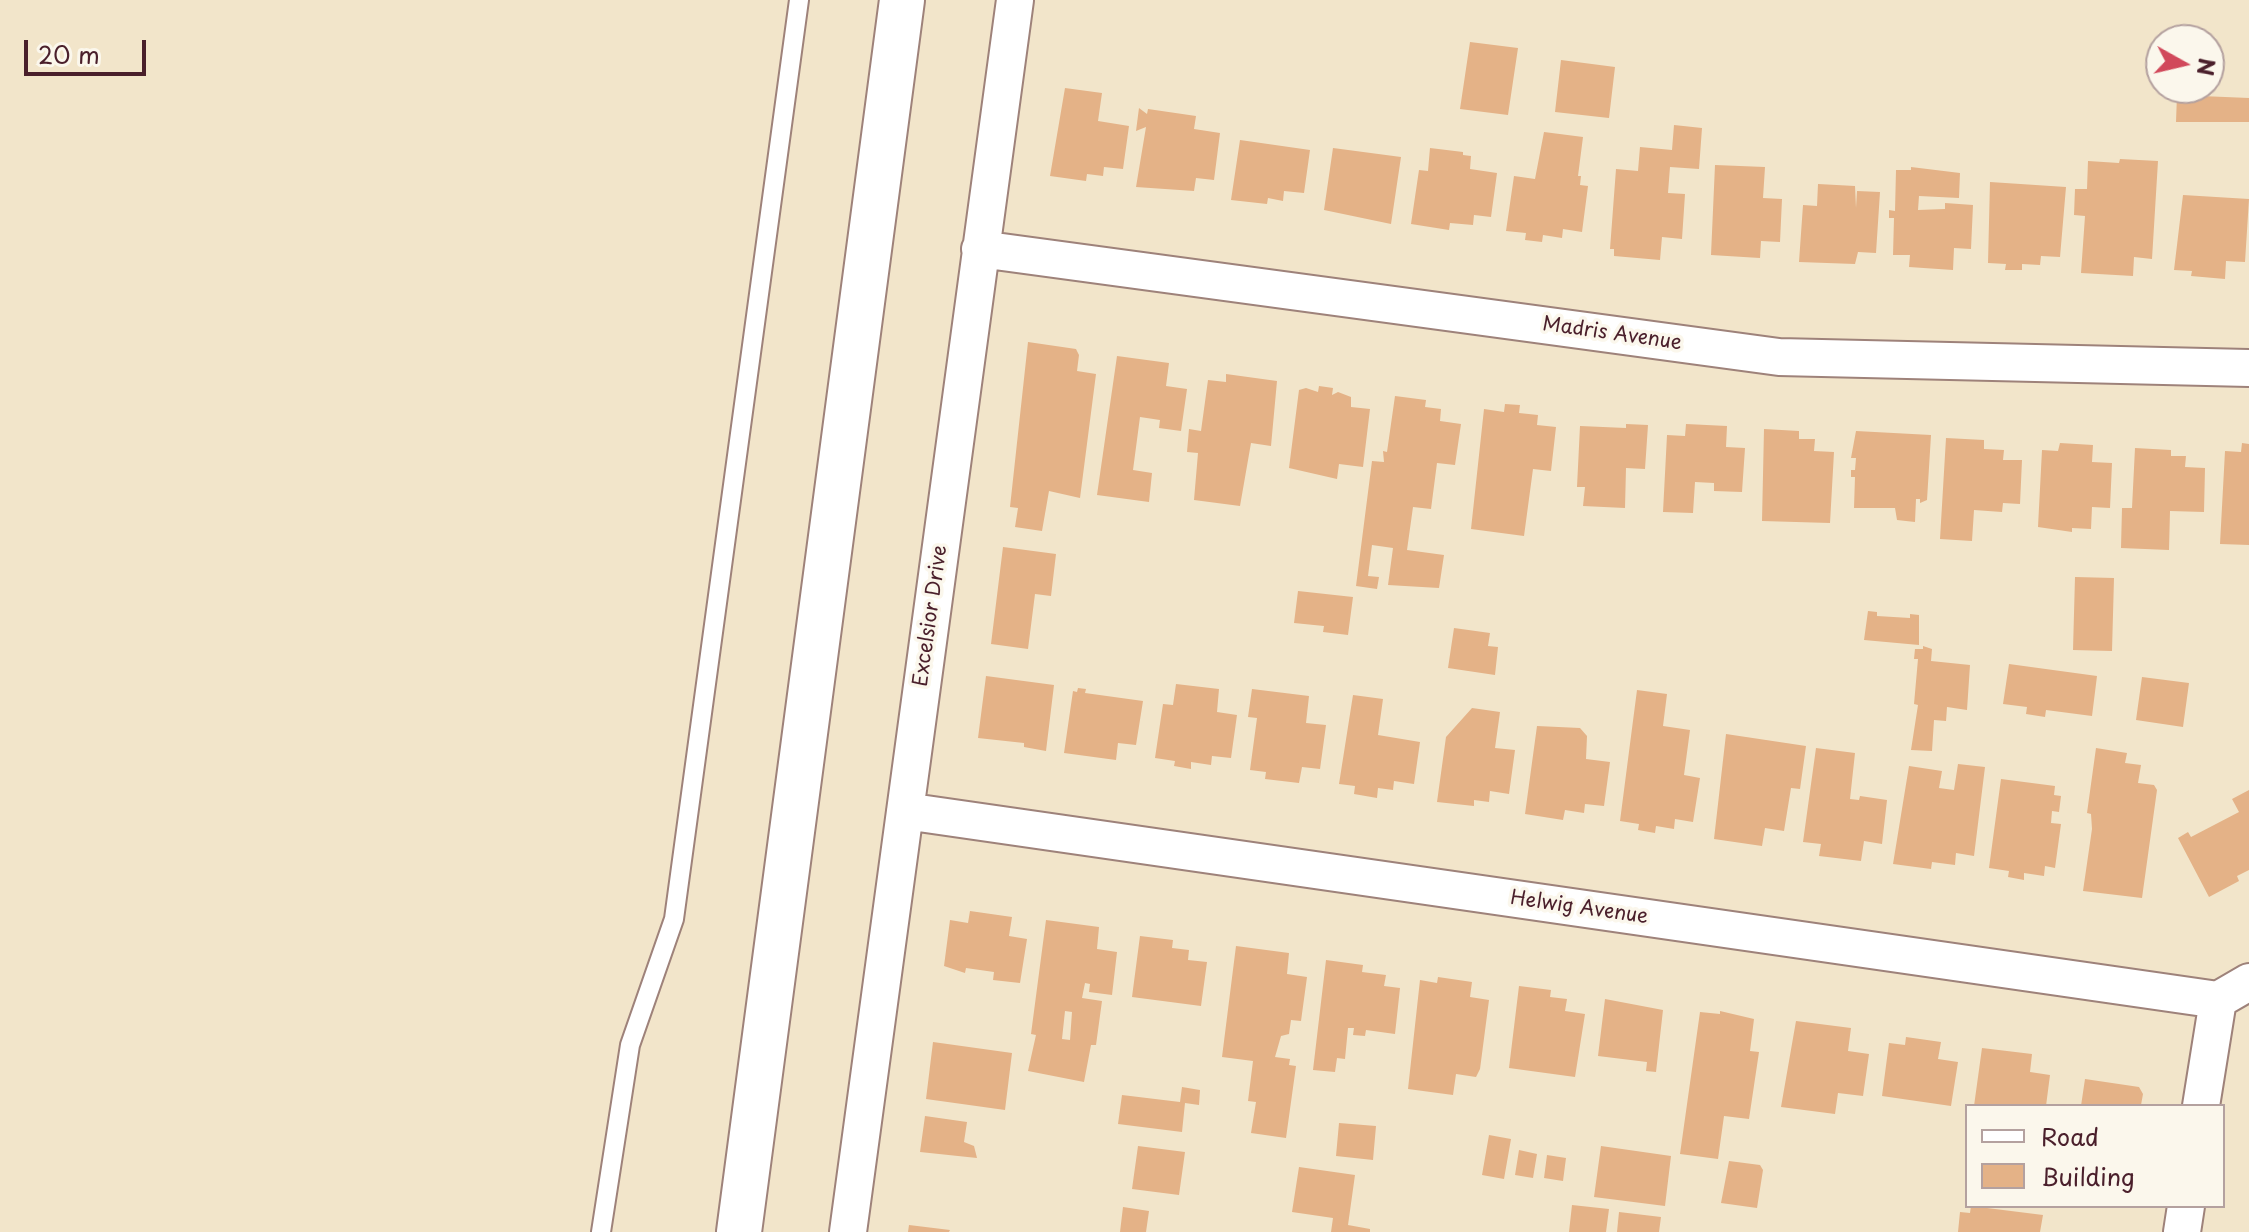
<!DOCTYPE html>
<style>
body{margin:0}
#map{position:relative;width:2249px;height:1232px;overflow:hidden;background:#f2e5ca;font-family:"Playpen Sans",sans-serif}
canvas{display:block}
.legend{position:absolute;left:1965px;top:1104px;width:260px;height:104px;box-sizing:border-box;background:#fbf7ec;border:2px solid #b4a19f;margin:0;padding:10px 14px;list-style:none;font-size:24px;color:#4a1f2b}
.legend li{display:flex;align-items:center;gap:16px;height:40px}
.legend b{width:40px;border:2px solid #b4a19f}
.north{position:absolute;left:2145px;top:24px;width:80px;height:80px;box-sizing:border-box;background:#fbf7ec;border:2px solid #b4a19f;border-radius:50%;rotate:98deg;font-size:22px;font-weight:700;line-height:32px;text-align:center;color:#4a1f2b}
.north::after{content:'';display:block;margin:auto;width:28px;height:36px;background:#d1495b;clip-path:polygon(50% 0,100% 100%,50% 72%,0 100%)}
.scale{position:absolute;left:24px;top:40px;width:122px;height:36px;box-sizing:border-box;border:4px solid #4a1f2b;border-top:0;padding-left:10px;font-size:24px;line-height:28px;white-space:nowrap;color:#4a1f2b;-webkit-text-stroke:6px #fbf7ec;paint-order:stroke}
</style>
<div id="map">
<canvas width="2249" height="1232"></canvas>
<ul class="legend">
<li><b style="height:10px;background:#fff"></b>Road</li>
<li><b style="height:22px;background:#e4b287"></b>Building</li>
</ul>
<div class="north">N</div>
<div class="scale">20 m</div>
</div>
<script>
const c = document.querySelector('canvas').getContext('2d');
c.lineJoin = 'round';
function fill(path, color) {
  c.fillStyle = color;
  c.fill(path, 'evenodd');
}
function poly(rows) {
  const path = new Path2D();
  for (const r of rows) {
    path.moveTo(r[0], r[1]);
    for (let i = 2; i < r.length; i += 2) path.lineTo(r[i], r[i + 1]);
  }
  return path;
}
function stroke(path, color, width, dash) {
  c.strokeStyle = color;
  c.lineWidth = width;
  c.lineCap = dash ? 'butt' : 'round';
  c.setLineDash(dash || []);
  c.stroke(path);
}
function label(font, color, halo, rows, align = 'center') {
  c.font = font + ' "Playpen Sans",sans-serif';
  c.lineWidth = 7;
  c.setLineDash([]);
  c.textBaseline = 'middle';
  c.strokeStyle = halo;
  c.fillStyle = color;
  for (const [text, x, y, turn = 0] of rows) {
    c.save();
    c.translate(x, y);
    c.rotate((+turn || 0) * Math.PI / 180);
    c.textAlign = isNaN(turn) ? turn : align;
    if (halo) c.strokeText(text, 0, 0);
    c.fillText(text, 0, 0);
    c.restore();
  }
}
fill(poly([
 [1470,42,1518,48,1508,115,1460,109],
 [1561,60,1615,67,1609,118,1555,112],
 [1065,88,1102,93,1098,121,1129,126,1123,169,1104,167,1103,176,1087,174,1086,181,1050,176],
 [2177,95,2249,98,2249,122,2176,122],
 [1139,108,1147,114,1148,109,1196,116,1194,129,1220,133,1214,180,1196,178,1194,191,1136,187,1146,127,1136,131],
 [1674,125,1702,128,1699,169,1670,167,1668,193,1685,194,1682,239,1662,237,1660,260,1614,256,1614,249,1610,249,1616,169,1638,171,1640,147,1672,150],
 [1544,132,1583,137,1578,176,1581,176,1580,185,1588,186,1582,232,1563,229,1562,238,1543,235,1542,242,1525,240,1526,233,1506,231,1514,176,1535,179],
 [1240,140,1310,150,1304,193,1284,191,1283,201,1268,198,1267,204,1231,200],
 [1333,148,1401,157,1391,224,1324,210],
 [1430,148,1463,152,1463,155,1471,156,1470,169,1497,173,1491,217,1474,215,1473,225,1450,223,1449,230,1411,224,1419,170,1428,171],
 [2120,159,2158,161,2152,259,2134,257,2133,276,2081,273,2085,216,2074,215,2075,189,2087,189,2088,161,2119,163],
 [1715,165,1765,167,1763,198,1782,199,1780,242,1761,241,1760,258,1711,255],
 [1911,167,1960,173,1959,198,1919,196,1918,210,1945,209,1945,203,1973,205,1971,249,1954,248,1953,270,1909,267,1910,255,1893,255,1894,218,1889,218,1889,210,1895,211,1896,170,1911,170],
 [1990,182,2066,187,2060,257,2041,256,2040,265,2022,264,2022,270,2005,270,2006,264,1988,263],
 [1818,184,1855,186,1856,208,1857,191,1880,192,1876,253,1858,252,1855,264,1799,262,1803,205,1817,206],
 [2183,195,2249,199,2245,262,2226,261,2225,279,2191,276,2192,271,2174,270],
 [1028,342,1076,349,1079,355,1077,371,1096,374,1080,498,1049,491,1042,531,1015,527,1018,508,1010,507],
 [1117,356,1169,363,1166,386,1187,389,1181,431,1159,428,1160,420,1140,417,1133,470,1152,473,1149,502,1097,495],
 [1226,374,1277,381,1271,446,1251,443,1240,506,1194,500,1198,453,1187,452,1189,429,1201,431,1208,380,1226,382],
 [1319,386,1333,388,1332,395,1338,392,1351,397,1351,407,1370,409,1363,467,1339,464,1337,479,1289,468,1299,390,1306,388,1318,392],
 [1395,396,1426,400,1425,407,1441,409,1440,421,1461,424,1455,465,1437,463,1431,509,1413,507,1407,550,1444,555,1439,588,1388,585,1393,548,1372,545,1368,576,1379,577,1377,589,1356,586,1372,461,1384,462,1383,451,1387,452],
 [1505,404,1520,405,1519,413,1538,415,1537,425,1556,427,1551,471,1533,469,1524,536,1471,529,1484,409,1504,412],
 [1626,424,1648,425,1645,469,1626,468,1625,508,1583,506,1585,487,1577,487,1580,426,1626,428],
 [1686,424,1727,426,1726,447,1745,448,1742,492,1714,491,1714,483,1695,482,1693,513,1663,512,1667,435,1685,436],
 [1764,429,1799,431,1799,439,1815,439,1814,451,1834,452,1830,523,1762,521],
 [1856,431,1931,435,1927,500,1920,503,1920,499,1916,499,1915,522,1897,520,1895,508,1854,508,1855,477,1851,477,1851,470,1855,470,1856,458,1851,458],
 [1946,438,1984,440,1984,449,2004,450,2003,460,2022,460,2020,504,2003,503,2002,512,1974,510,1972,541,1940,539],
 [2060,443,2093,445,2092,462,2112,463,2110,508,2092,507,2091,529,2072,528,2072,532,2038,527,2042,450,2058,451],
 [2242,443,2249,444,2249,545,2220,544,2225,451,2241,452],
 [2135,448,2171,450,2171,456,2186,456,2185,467,2205,468,2204,512,2170,511,2169,550,2121,548,2122,508,2132,508],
 [1003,547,1056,554,1051,596,1035,594,1028,649,991,644],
 [2075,577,2114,578,2112,651,2073,650],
 [1298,591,1353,597,1348,635,1323,632,1324,626,1294,623],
 [1868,611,1877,612,1877,616,1910,618,1910,614,1919,615,1919,645,1864,640],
 [1454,628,1490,633,1488,646,1498,647,1495,675,1448,668],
 [1923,646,1932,649,1931,661,1970,665,1967,710,1947,707,1946,721,1934,720,1932,751,1911,750,1918,705,1914,704,1918,659,1914,659,1915,649,1923,649],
 [2009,664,2097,676,2092,716,2046,710,2045,717,2026,714,2027,707,2003,704],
 [986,676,1054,685,1046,751,1024,747,1024,743,978,738],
 [2142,677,2189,683,2183,727,2136,720],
 [1176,684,1219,689,1217,712,1237,715,1231,758,1212,756,1211,765,1191,762,1191,769,1174,766,1175,761,1155,758,1163,704,1173,705],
 [1078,688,1086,689,1085,693,1143,701,1136,745,1118,743,1116,760,1064,753,1073,691,1077,692],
 [1252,689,1309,696,1306,723,1326,725,1320,769,1302,767,1299,783,1265,779,1266,772,1250,770,1257,718,1248,717],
 [1637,690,1667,694,1663,726,1690,730,1684,775,1700,778,1693,822,1675,819,1674,829,1656,826,1655,833,1638,830,1639,824,1620,821],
 [1353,695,1383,699,1378,735,1420,742,1414,784,1394,781,1393,790,1378,788,1377,798,1354,794,1355,786,1339,784],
 [1472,708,1500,712,1495,748,1515,750,1509,794,1490,791,1489,802,1474,800,1474,806,1437,802,1446,737],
 [1537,726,1580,728,1587,736,1586,759,1610,762,1604,806,1585,804,1584,813,1565,810,1563,820,1525,814],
 [1726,734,1806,746,1800,789,1791,788,1784,831,1765,828,1762,846,1714,839],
 [1816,748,1855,753,1850,799,1859,800,1860,796,1887,800,1882,844,1864,841,1861,861,1819,856,1821,844,1803,842],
 [2096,748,2127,753,2125,763,2141,765,2138,783,2154,785,2157,790,2142,898,2083,891,2092,829,2091,814,2087,813],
 [1958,764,1985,767,1974,856,1956,853,1955,865,1932,862,1931,869,1893,864,1909,766,1942,771,1939,788,1954,790],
 [2001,779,2055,786,2054,795,2061,796,2059,812,2052,811,2051,823,2061,824,2055,868,2045,866,2044,876,2024,873,2024,880,2008,877,2009,871,1989,868],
 [2249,790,2249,870,2237,876,2239,881,2209,897,2178,838,2188,832,2191,837,2239,812,2232,799],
 [970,911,1012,917,1009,936,1027,939,1020,983,993,980,994,972,966,968,965,973,944,966,950,920,968,923],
 [1046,920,1099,927,1097,949,1117,952,1112,995,1089,992,1090,984,1085,983,1082,998,1102,1001,1096,1045,1091,1045,1084,1082,1028,1071,1036,1035,1031,1034],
 [1065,1011,1072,1012,1070,1040,1062,1039],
 [1140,936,1173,940,1172,948,1189,950,1188,960,1207,962,1201,1006,1132,997],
 [1236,946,1289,953,1287,974,1307,977,1301,1021,1291,1020,1289,1034,1281,1036,1275,1057,1290,1059,1289,1065,1296,1066,1286,1138,1251,1133,1256,1102,1248,1101,1253,1061,1222,1057],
 [1326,960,1363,965,1362,972,1386,975,1384,986,1400,988,1395,1034,1366,1030,1365,1036,1353,1035,1354,1028,1348,1028,1345,1059,1337,1058,1335,1072,1313,1070],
 [1438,977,1472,982,1470,997,1489,1000,1480,1069,1476,1077,1456,1074,1453,1095,1408,1089,1420,980,1437,983],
 [1519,986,1551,990,1550,997,1567,999,1565,1011,1585,1014,1575,1077,1509,1068],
 [1605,999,1663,1010,1656,1072,1646,1071,1647,1062,1598,1056],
 [1720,1011,1754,1019,1750,1051,1759,1052,1749,1119,1724,1116,1718,1159,1680,1154,1700,1012,1720,1014],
 [1796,1021,1851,1028,1848,1051,1869,1054,1863,1096,1838,1093,1835,1114,1781,1107],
 [1906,1037,1941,1042,1938,1059,1958,1062,1951,1106,1882,1096,1889,1043,1905,1045],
 [933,1042,1012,1053,1005,1110,926,1099],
 [1982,1048,2032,1054,2030,1072,2050,1075,2046,1106,1974,1106],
 [2085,1079,2139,1087,2143,1094,2141,1105,2081,1106],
 [1182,1087,1200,1090,1199,1105,1185,1103,1182,1132,1118,1124,1122,1095,1180,1102],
 [925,1116,967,1122,964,1142,974,1146,977,1158,920,1152],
 [1339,1123,1376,1126,1373,1160,1336,1156],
 [1489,1135,1511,1139,1504,1179,1482,1175],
 [1138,1146,1185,1152,1179,1195,1132,1189],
 [1601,1146,1671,1156,1665,1206,1594,1197],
 [1519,1150,1537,1154,1533,1178,1515,1175],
 [1547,1155,1566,1158,1563,1181,1544,1178],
 [1729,1161,1760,1165,1763,1170,1757,1208,1721,1203],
 [1299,1167,1355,1175,1348,1225,1370,1229,1370,1232,1331,1232,1333,1218,1292,1212],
 [1572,1205,1609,1209,1606,1232,1569,1232],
 [1971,1206,2043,1215,2040,1232,1958,1232,1960,1212,1970,1213],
 [1123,1207,1149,1211,1146,1232,1120,1232],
 [1619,1212,1661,1217,1659,1232,1617,1232],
 [909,1225,950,1230,949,1232,908,1232]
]), '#e4b287');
const service = poly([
 [601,1232,630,1045,674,919,799,0]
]);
const minor = poly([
 [980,249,1779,357,2249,368],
 [905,811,2218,1000,2249,982],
 [2201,1106,2218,1000],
 [848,1232,1015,0],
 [2182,1232,2186,1206]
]);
const secondary = poly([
 [739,1232,902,0]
]);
stroke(service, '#9e827a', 22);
stroke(minor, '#9e827a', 40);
stroke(secondary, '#9e827a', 48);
stroke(service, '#fff', 18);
stroke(minor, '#fff', 36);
stroke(secondary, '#fff', 44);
label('20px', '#4a1f2b', '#fbf7ec', [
 ["Madris Avenue",1612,334,8],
 ["Excelsior Drive",931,616,-82],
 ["Helwig Avenue",1579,908,8]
]);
</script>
